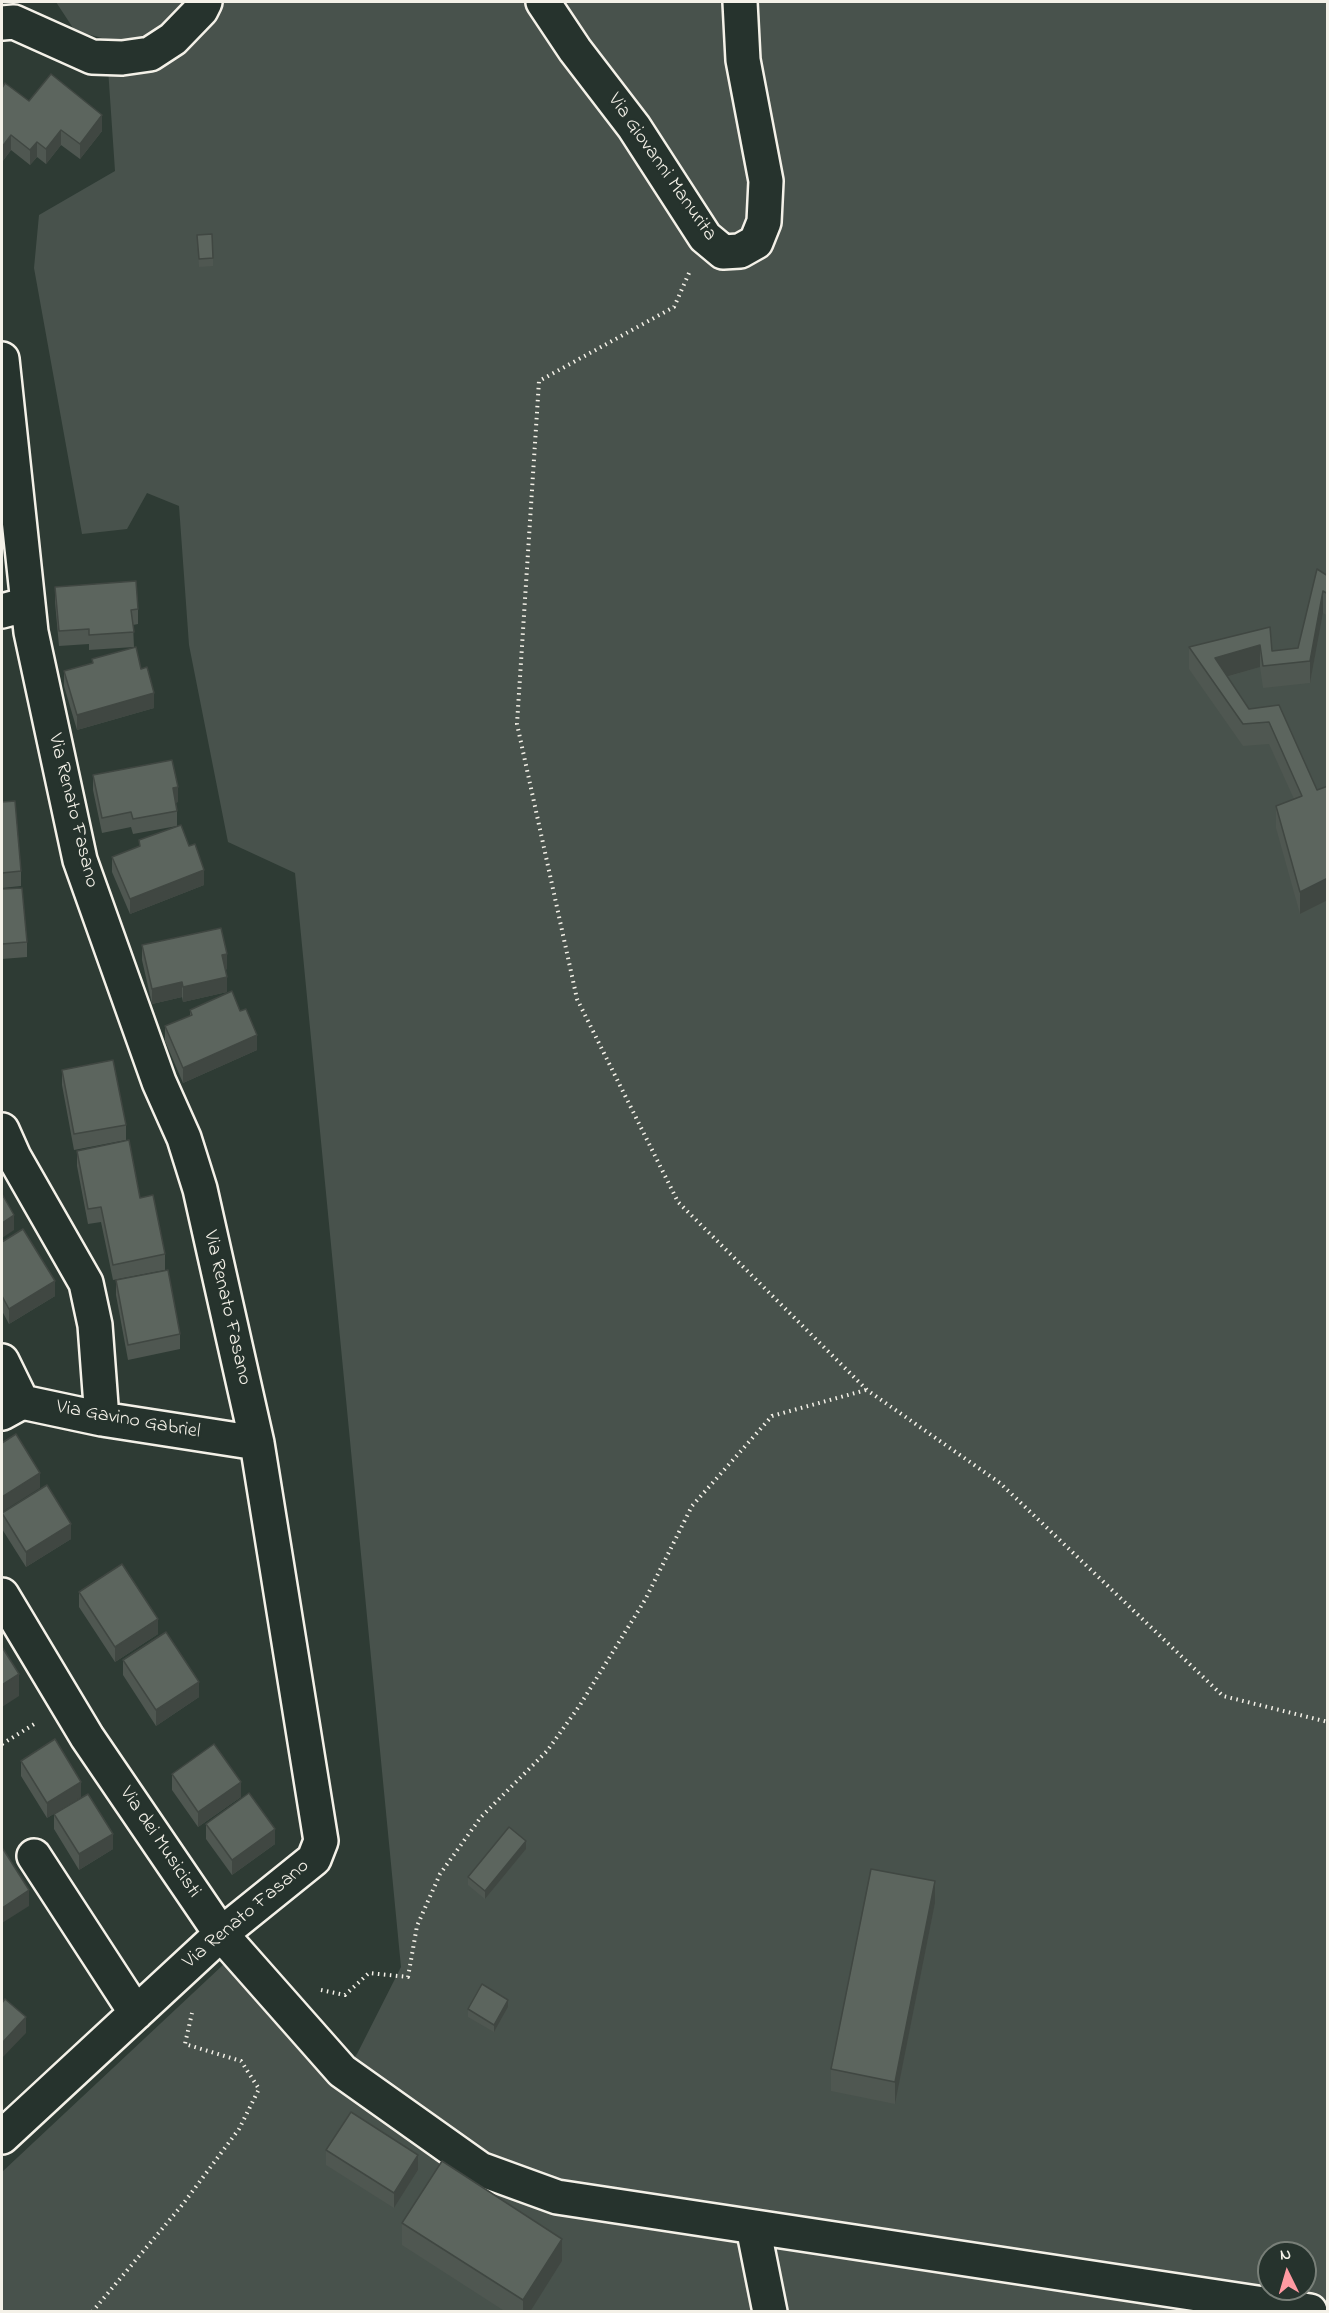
<!DOCTYPE html>
<style>
body{margin:0}
#map{position:relative;width:1329px;height:2313px;overflow:hidden;background:#2e3b34;font-family:"Indie Flower",sans-serif}
canvas{display:block}
.frame{position:absolute;inset:0;border:3px solid #f4f1e8;pointer-events:none}
.north{position:absolute;left:1257px;top:2241px;width:60px;height:60px;box-sizing:border-box;background:#26332d;border:2px solid #787f78;border-radius:50%;rotate:355deg;font-size:16px;font-weight:700;line-height:24px;text-align:center;color:#f4f1e8}
.north::after{content:'';display:block;margin:auto;width:21px;height:27px;background:#ff9aa2;clip-path:polygon(50% 0,100% 100%,50% 72%,0 100%)}
</style>
<div id="map">
<canvas width="1329" height="2313"></canvas>
<div class="frame"></div>
<div class="north">N</div>
</div>
<script>
const c = document.querySelector('canvas').getContext('2d');
c.lineJoin = 'round';
function fill(path, color) {
  c.fillStyle = color;
  c.fill(path, 'evenodd');
}
function poly(rows) {
  const path = new Path2D();
  for (const r of rows) {
    path.moveTo(r[0], r[1]);
    for (let i = 2; i < r.length; i += 2) path.lineTo(r[i], r[i + 1]);
  }
  return path;
}
function stroke(path, color, width, dash) {
  c.strokeStyle = color;
  c.lineWidth = width;
  c.lineCap = dash ? 'butt' : 'round';
  c.setLineDash(dash || []);
  c.stroke(path);
}
function label(font, color, halo, rows, align = 'center') {
  c.font = font + ' "Indie Flower",sans-serif';
  c.lineWidth = 4.5;
  c.setLineDash([]);
  c.textBaseline = 'middle';
  c.strokeStyle = halo;
  c.fillStyle = color;
  for (const [text, x, y, turn = 0] of rows) {
    c.save();
    c.translate(x, y);
    c.rotate((+turn || 0) * Math.PI / 180);
    c.textAlign = isNaN(turn) ? turn : align;
    if (halo) c.strokeText(text, 0, 0);
    c.fillText(text, 0, 0);
    c.restore();
  }
}
fill(poly([
 [56,2,1327,2,1327,2311,2,2312,2,2172,224,1964,330,2085,357,2054,401,1967,295,873,228,842,189,645,179,506,147,493,127,529,82,534,34,268,39,215,115,171,106,39,75,31],
 [1269,2253,1305,2253,1305,2289,1269,2289]
]), '#48524c');
const minor = poly([
 [543,2,575,50,634,127,705,237,723,252,740,251,756,242,764,222,766,181,743,60,740,2],
 [2,23,14,22,92,57,122,58,150,54,173,39,201,10,205,2],
 [2,359,31,632,80,860,159,1082,184,1138,200,1189,257,1443,321,1841,314,1859,221,1934,2,2137],
 [2,611,28,604],
 [2,1130,14,1157,86,1283,95,1325,102,1419],
 [2,1361,22,1402],
 [2,1413,22,1402,102,1419,257,1443],
 [2,1595,87,1737,221,1934,342,2071,480,2169,557,2197,1310,2311],
 [34,1856,136,2013],
 [753,2227,770,2312]
]);
stroke(minor, '#f4f1e8', 38);
stroke(poly([
 [689,273,674,307,539,381,517,724,577,999,678,1202,867,1390,1000,1483,1223,1696,1328,1722],
 [2,1744,36,1723],
 [321,1990,345,1995,369,1973,408,1977,417,1926,440,1874,481,1817,547,1751,580,1705,645,1600,692,1506,772,1416,866,1390],
 [92,2312,183,2204,239,2129,259,2089,241,2061,185,2044,192,2013]
]), '#f4f1e8', 4, [1.5, 4.5]);
stroke(minor, '#26332d', 33);
fill(poly([
 [2,88,29,101,102,131,80,159,61,145,46,164,37,157,30,165,11,150,2,162],
 [197,235,213,258,213,266,199,267],
 [1328,576,1328,616,1323,613,1310,683,1263,688,1260,667,1227,677,1249,709,1279,705,1317,790,1328,786,1328,900,1300,914,1276,828,1276,806,1294,799,1269,744,1243,746,1189,669,1189,647,1270,627,1272,651,1298,648],
 [55,587,138,609,138,624,133,625,134,647,89,650,89,644,59,646,55,602],
 [92,659,141,669,154,708,77,730,64,686,64,671,92,663],
 [93,775,178,802,175,803,177,811,177,826,133,834,131,827,102,833,93,790],
 [2,798,2,802,21,871,21,886,2,888],
 [139,840,204,885,130,914,112,872,112,857,139,846],
 [2,889,27,942,27,957,2,959],
 [142,945,227,969,225,970,227,992,183,1002,182,997,152,1004,142,960],
 [190,1010,257,1050,183,1083,165,1041,165,1026,190,1016],
 [62,1070,126,1125,126,1140,74,1150,62,1085],
 [77,1151,140,1198,165,1254,165,1270,113,1280,101,1222,88,1224,77,1166],
 [2,1242,55,1296,9,1324,2,1311],
 [116,1280,180,1334,180,1349,128,1360,116,1295],
 [2,1513,71,1539,26,1567,2,1529],
 [79,1592,158,1634,115,1662,79,1607],
 [123,1660,199,1697,156,1726,123,1675],
 [21,1761,81,1797,47,1818,21,1776],
 [172,1774,241,1797,198,1827,172,1790],
 [54,1814,113,1849,79,1870,54,1829],
 [206,1824,275,1844,232,1875,206,1839],
 [526,1849,485,1899,468,1885,468,1877],
 [935,1903,895,2104,831,2091,831,2069],
 [508,2007,494,2032,468,2017,468,2009],
 [326,2150,418,2170,394,2208,326,2165],
 [402,2223,562,2261,530,2312,506,2312,402,2245]
]), '#4f5751');
fill(poly([
 [102,115,102,131,80,159,80,144],
 [61,130,61,145,46,164,46,149],
 [11,135,11,150,2,162,2,147],
 [37,142,37,157,30,165,30,150],
 [1323,591,1323,613,1310,683,1310,661],
 [1260,645,1260,667,1215,680,1215,658],
 [154,693,154,708,77,730,77,715],
 [178,787,178,802,173,803,173,788],
 [204,870,204,885,130,914,130,899],
 [1328,878,1328,900,1300,914,1300,892],
 [227,954,227,969,222,970,222,955],
 [227,977,227,992,183,1002,183,987],
 [182,982,182,997,152,1004,152,989],
 [257,1035,257,1050,183,1083,183,1068],
 [14,1215,14,1230,2,1238,2,1223],
 [55,1281,55,1296,9,1324,9,1309],
 [40,1473,40,1488,2,1512,2,1497],
 [71,1524,71,1539,26,1567,26,1552],
 [158,1619,158,1634,115,1662,115,1647],
 [19,1674,19,1696,2,1707,2,1685],
 [199,1682,199,1697,156,1726,156,1710],
 [81,1782,81,1797,47,1818,47,1803],
 [241,1782,241,1797,198,1827,198,1812],
 [275,1829,275,1844,232,1875,232,1860],
 [113,1834,113,1849,79,1870,79,1854],
 [526,1841,526,1849,485,1899,485,1891],
 [935,1881,935,1903,895,2104,895,2082],
 [29,1890,29,1906,2,1923,2,1908],
 [508,2000,508,2007,494,2032,494,2025],
 [26,2017,26,2033,2,2058,2,2043],
 [418,2155,418,2170,394,2208,394,2193],
 [562,2239,562,2261,530,2312,523,2312,523,2300]
]), '#404742');
const building = poly([
 [51,74,102,115,80,144,61,130,46,149,37,142,30,150,11,135,2,147,2,88,5,83,29,101,51,74],
 [212,234,213,258,199,259,197,235,212,234],
 [1317,569,1328,576,1328,594,1323,591,1310,661,1263,666,1260,645,1215,658,1249,709,1279,705,1317,790,1328,786,1328,878,1300,892,1276,806,1302,796,1269,722,1243,724,1189,647,1270,627,1272,651,1298,648,1317,569],
 [136,581,138,609,131,610,134,632,89,635,89,629,59,631,55,587,136,581],
 [136,647,141,669,147,667,154,693,77,715,64,671,93,663,92,659,136,647],
 [172,760,178,787,173,788,177,811,133,819,131,812,102,818,93,775,172,760],
 [2,798,2,802,15,801,21,871,2,873,2,798],
 [181,825,189,846,195,844,204,870,130,899,112,857,140,846,139,840,181,825],
 [22,888,27,942,2,944,2,889,22,888],
 [221,928,227,954,222,955,227,977,183,987,182,982,152,989,142,945,221,928],
 [232,991,240,1011,246,1009,257,1035,183,1068,165,1026,192,1015,190,1010,232,991],
 [113,1060,126,1125,74,1134,62,1070,113,1060],
 [129,1140,140,1198,153,1195,165,1254,113,1265,101,1207,88,1209,77,1151,129,1140],
 [2,1194,14,1215,2,1223,2,1194],
 [23,1229,55,1281,9,1309,2,1296,2,1242,23,1229],
 [168,1270,180,1334,128,1345,116,1280,168,1270],
 [16,1434,40,1473,2,1497,2,1443,16,1434],
 [47,1485,71,1524,26,1552,2,1513,47,1485],
 [122,1564,158,1619,115,1647,79,1592,122,1564],
 [166,1632,199,1682,156,1710,123,1660,166,1632],
 [2,1647,19,1674,2,1685,2,1647],
 [55,1739,81,1782,47,1803,21,1761,55,1739],
 [214,1744,241,1782,198,1812,172,1774,214,1744],
 [249,1793,275,1829,232,1860,206,1824,249,1793],
 [88,1794,113,1834,79,1854,54,1814,88,1794],
 [509,1827,526,1841,485,1891,468,1877,509,1827],
 [3,1849,29,1890,2,1908,2,1850,3,1849],
 [871,1869,935,1881,895,2082,831,2069,871,1869],
 [482,1984,508,2000,494,2025,468,2009,482,1984],
 [5,1999,26,2017,2,2043,2,2003,5,1999],
 [351,2112,418,2155,394,2193,326,2150,351,2112],
 [442,2161,562,2239,523,2300,402,2223,442,2161]
]);
fill(building, '#5c655e');
stroke(building, '#404742', 1.5);
label('20px', '#f4f1e8', '#26332d', [
 ["Via Giovanni Manurita",661,168,55],
 ["Via Renato Fasano",72,811,76],
 ["Via Renato Fasano",226,1308,77],
 ["Via Gavino Gabriel",128,1421,10],
 ["Via dei Musicisti",159,1843,56],
 ["Via Renato Fasano",247,1915,-40]
]);
</script>
